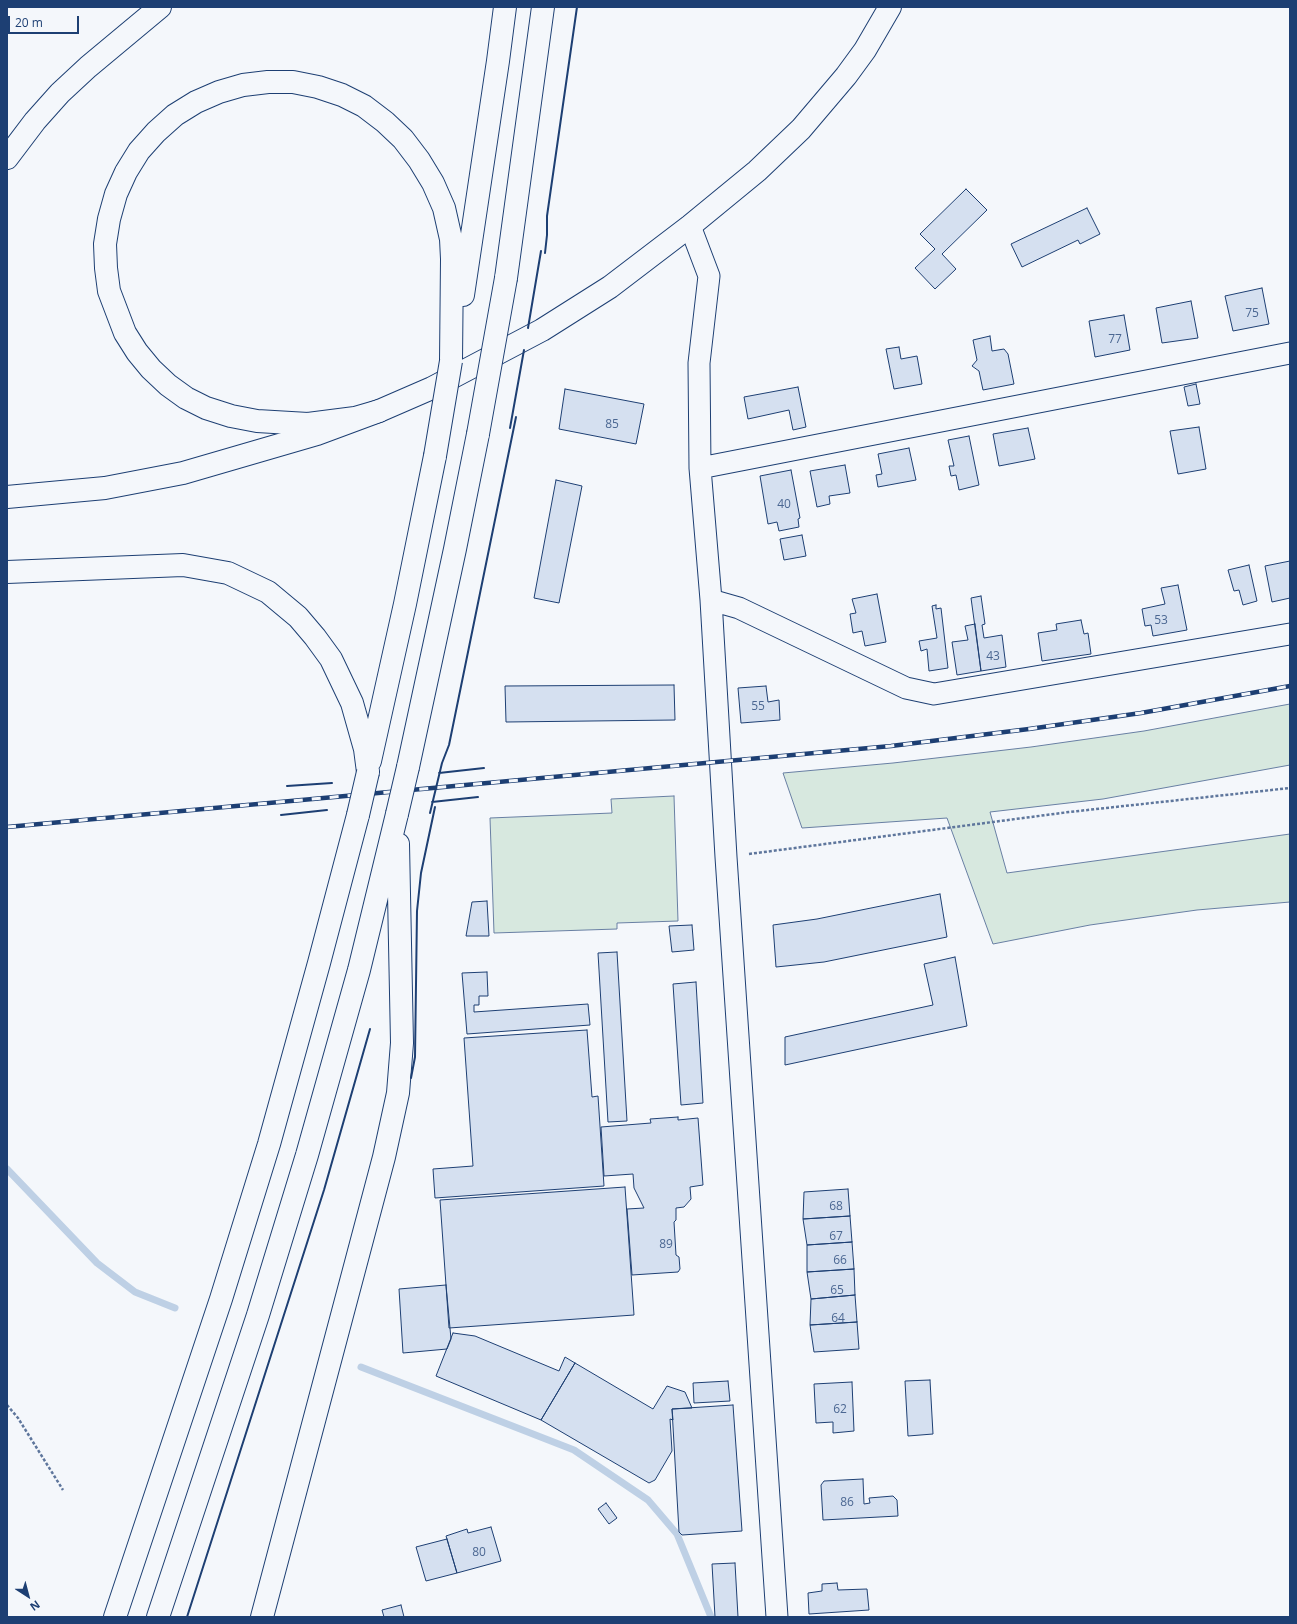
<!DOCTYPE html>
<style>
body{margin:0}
#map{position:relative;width:1297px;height:1624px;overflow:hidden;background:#f4f7fb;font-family:"Open Sans",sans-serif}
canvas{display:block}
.frame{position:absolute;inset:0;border:8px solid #1d3f73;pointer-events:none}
.north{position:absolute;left:8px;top:1576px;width:40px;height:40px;-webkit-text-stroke:3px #f4f7fb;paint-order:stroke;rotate:144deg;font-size:11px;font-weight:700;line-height:16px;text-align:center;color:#1d3f73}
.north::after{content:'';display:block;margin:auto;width:14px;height:18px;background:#1d3f73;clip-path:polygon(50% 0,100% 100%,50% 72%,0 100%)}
.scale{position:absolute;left:8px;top:16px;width:71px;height:18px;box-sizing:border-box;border:2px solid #1d3f73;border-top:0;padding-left:5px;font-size:12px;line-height:14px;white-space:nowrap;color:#1d3f73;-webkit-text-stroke:3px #f4f7fb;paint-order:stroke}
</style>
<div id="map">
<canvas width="1297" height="1624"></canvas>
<div class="frame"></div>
<div class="north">N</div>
<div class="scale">20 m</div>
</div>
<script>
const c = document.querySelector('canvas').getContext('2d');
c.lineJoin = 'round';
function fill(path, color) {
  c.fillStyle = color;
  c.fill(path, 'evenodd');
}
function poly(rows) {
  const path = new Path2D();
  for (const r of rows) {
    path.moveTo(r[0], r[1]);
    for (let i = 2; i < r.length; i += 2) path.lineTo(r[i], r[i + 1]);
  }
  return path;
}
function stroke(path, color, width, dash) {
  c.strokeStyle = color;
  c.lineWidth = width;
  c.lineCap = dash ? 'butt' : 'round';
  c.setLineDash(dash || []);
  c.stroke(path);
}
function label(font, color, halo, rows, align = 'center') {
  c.font = font + ' "Open Sans",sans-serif';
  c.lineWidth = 3;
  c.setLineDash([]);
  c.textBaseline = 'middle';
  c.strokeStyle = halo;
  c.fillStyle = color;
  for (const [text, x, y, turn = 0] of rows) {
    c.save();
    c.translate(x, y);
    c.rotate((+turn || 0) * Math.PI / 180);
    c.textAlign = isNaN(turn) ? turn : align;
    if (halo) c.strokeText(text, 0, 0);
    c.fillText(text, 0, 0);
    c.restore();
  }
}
const green = poly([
 [1290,704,1290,765,1103,799,990,812,1007,873,1290,834,1290,902,1197,910,1090,925,993,944,947,818,802,828,783,773,893,763,1031,747,1144,731,1290,704],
 [674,796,678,921,617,923,617,929,494,933,490,818,612,813,611,799,674,796]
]);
fill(green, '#d7e8df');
stroke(green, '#687fa3', 1);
stroke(poly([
 [7,1169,97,1263,135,1292,175,1308],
 [361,1367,574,1450,648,1500,677,1534,711,1617]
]), '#bed0e5', 7);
const building = poly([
 [966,189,987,210,942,254,956,269,935,289,915,268,935,249,920,234,966,189],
 [1087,208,1100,234,1080,244,1078,240,1022,267,1011,244,1087,208],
 [1262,288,1269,324,1233,331,1225,296,1262,288],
 [1191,301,1198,338,1162,343,1156,308,1191,301],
 [1124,315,1130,350,1095,357,1089,321,1124,315],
 [990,336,992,351,1004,349,1008,354,1014,384,983,390,979,371,972,366,977,360,973,340,990,336],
 [899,347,901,359,917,356,922,384,894,389,886,349,899,347],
 [1196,384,1200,404,1188,406,1184,387,1196,384],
 [798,387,806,427,793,430,789,410,748,419,744,397,798,387],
 [565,389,644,404,636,444,559,429,565,389],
 [1199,427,1206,469,1178,474,1170,431,1199,427],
 [1028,428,1035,459,999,466,993,434,1028,428],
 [969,436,979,485,959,490,956,475,951,476,949,466,954,466,948,440,969,436],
 [909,448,916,480,878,487,876,475,882,474,878,454,909,448],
 [845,465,850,493,829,496,830,504,817,507,810,471,845,465],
 [791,470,800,518,798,519,799,527,779,531,777,522,768,524,760,476,791,470],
 [556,480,582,486,559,603,534,598,556,480],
 [802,535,806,556,784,560,780,539,802,535],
 [1290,561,1290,598,1272,602,1265,566,1290,561],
 [1249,565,1257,601,1243,605,1239,590,1234,591,1228,570,1249,565],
 [1178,585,1187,630,1153,636,1151,625,1145,626,1142,609,1165,604,1161,588,1178,585],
 [877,594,886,642,865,646,862,631,853,633,850,614,856,613,852,599,877,594],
 [981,596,985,624,982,625,984,638,1002,635,1006,667,981,671,971,598,981,596],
 [936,605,936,609,941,608,948,668,929,671,927,649,921,651,919,641,937,638,932,606,936,605],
 [1081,620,1084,634,1088,633,1091,654,1042,661,1038,633,1057,630,1056,624,1081,620],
 [975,624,981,671,957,675,952,642,968,640,965,626,975,624],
 [674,685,675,720,506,722,505,686,674,685],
 [766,686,768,702,779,700,780,720,741,723,738,688,766,686],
 [940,894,947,937,824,962,776,967,773,925,817,919,940,894],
 [487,901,489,936,466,936,472,902,487,901],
 [692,925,694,950,672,952,669,926,692,925],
 [617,952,627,1121,608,1122,598,953,617,952],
 [955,957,967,1026,785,1065,785,1037,933,1005,924,964,955,957],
 [487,972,488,996,479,996,479,1005,474,1005,474,1012,588,1004,590,1025,467,1034,462,973,487,972],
 [696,982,703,1103,681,1105,673,984,696,982],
 [587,1030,592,1097,598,1096,604,1186,435,1198,433,1169,473,1166,464,1038,587,1030],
 [678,1117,678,1120,698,1118,703,1185,690,1187,691,1199,684,1207,676,1208,676,1220,674,1222,676,1255,679,1257,680,1269,678,1272,632,1275,627,1209,644,1208,634,1188,633,1174,604,1176,601,1127,651,1123,650,1119,678,1117],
 [625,1187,634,1315,449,1328,440,1200,625,1187],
 [848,1189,850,1216,803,1219,804,1192,848,1189],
 [850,1216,852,1242,807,1245,803,1219,850,1216],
 [852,1242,854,1269,807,1272,807,1245,852,1242],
 [854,1269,855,1295,811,1299,807,1272,854,1269],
 [446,1285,451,1339,447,1349,403,1353,399,1289,446,1285],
 [855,1295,857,1322,810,1325,811,1299,855,1295],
 [857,1322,859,1349,814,1352,810,1325,857,1322],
 [453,1333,475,1336,559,1371,565,1357,575,1363,541,1420,436,1376,453,1333],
 [575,1363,653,1409,667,1386,685,1392,692,1408,672,1409,673,1420,670,1419,672,1451,655,1480,649,1483,541,1420,575,1363],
 [930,1380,933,1434,908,1436,905,1381,930,1380],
 [728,1381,730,1401,694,1403,693,1383,728,1381],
 [852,1382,854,1431,833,1433,833,1422,816,1423,814,1384,852,1382],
 [733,1405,742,1531,682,1535,679,1532,672,1409,733,1405],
 [863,1479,864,1504,870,1503,869,1498,893,1496,897,1500,898,1516,823,1520,821,1485,824,1481,863,1479],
 [606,1503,617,1518,609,1524,598,1509,606,1503],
 [491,1527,501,1561,457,1573,446,1536,467,1529,468,1533,491,1527],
 [447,1539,457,1573,426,1581,416,1547,447,1539],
 [735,1563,738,1617,715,1617,712,1564,735,1563],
 [837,1583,838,1590,867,1589,869,1610,809,1614,808,1593,822,1591,822,1584,837,1583],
 [401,1605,404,1617,384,1617,382,1610,401,1605]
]);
fill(building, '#d5e0f0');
stroke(building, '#1d3f73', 1);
const street = poly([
 [690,226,709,276,699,363,700,468,711,600,726,857,777,1617],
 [700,468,1290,353],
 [711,600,739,608,906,688,934,694,1290,634]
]);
const primary = poly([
 [7,497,105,488,183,473,317,434,379,411,432,388,542,330,610,287,690,226,757,171,801,129,846,76,865,50,890,7]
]);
const highway = poly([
 [7,158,35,121,60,93,88,67,160,7],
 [506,278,543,7],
 [463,295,498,61,505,7],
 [379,411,355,418,308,424,257,421,231,416,206,408,186,398,168,385,151,369,137,352,125,333,109,291,106,268,105,244,109,219,116,194,126,172,139,151,156,132,175,115,196,102,219,92,243,85,268,82,293,82,318,87,342,95,364,106,385,122,403,139,419,160,433,183,444,208,451,239,452,259,451,361],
 [7,572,183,565,228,573,268,592,298,617,315,637,331,659,352,703,365,749,368,772],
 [370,761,405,604,435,456],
 [408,767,455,549,478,434],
 [115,1617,221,1299,269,1144,319,963,358,815],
 [158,1617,258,1315,307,1155,359,970,397,814],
 [262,1617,384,1157,398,1093,402,1043,398,844]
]);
stroke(street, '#1d3f73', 23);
stroke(primary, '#1d3f73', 24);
stroke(highway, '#1d3f73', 24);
stroke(poly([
 [749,854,1069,812,1290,788],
 [7,1405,18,1418,63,1490]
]), '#5e769c', 2.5, [3, 2]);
stroke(street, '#f4f7fb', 21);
stroke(primary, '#f4f7fb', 22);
stroke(highway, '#f4f7fb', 22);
const rail = poly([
 [7,827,891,746,1029,729,1141,713,1290,686]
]);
stroke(rail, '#1d3f73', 4.5);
stroke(rail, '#f4f7fb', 3, [9]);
const highwayBridge = poly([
 [478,434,506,278],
 [435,456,451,361],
 [397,814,408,767],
 [358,815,368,772]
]);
stroke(highwayBridge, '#1d3f73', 24, []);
stroke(highwayBridge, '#f4f7fb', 22);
stroke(poly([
 [545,253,547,235,547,216,577,7],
 [528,328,541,251],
 [510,428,524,350],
 [439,773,484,768],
 [287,786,332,783],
 [432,802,478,797],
 [430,813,442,763,449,745,516,417],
 [281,815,327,810],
 [411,1078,415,1057,417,911,421,873,435,807],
 [187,1617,324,1190,370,1029]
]), '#1d3f73', 2);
label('12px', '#4b6792', null, [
 ["75",1252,314],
 ["77",1115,340],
 ["85",612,425],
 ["40",784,505],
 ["53",1161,621],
 ["43",993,657],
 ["55",758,707],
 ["68",836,1207],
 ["67",836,1237],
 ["89",666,1245],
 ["66",840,1261],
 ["65",837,1291],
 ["64",838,1319],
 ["62",840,1410],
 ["86",847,1503],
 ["80",479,1553]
]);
</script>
